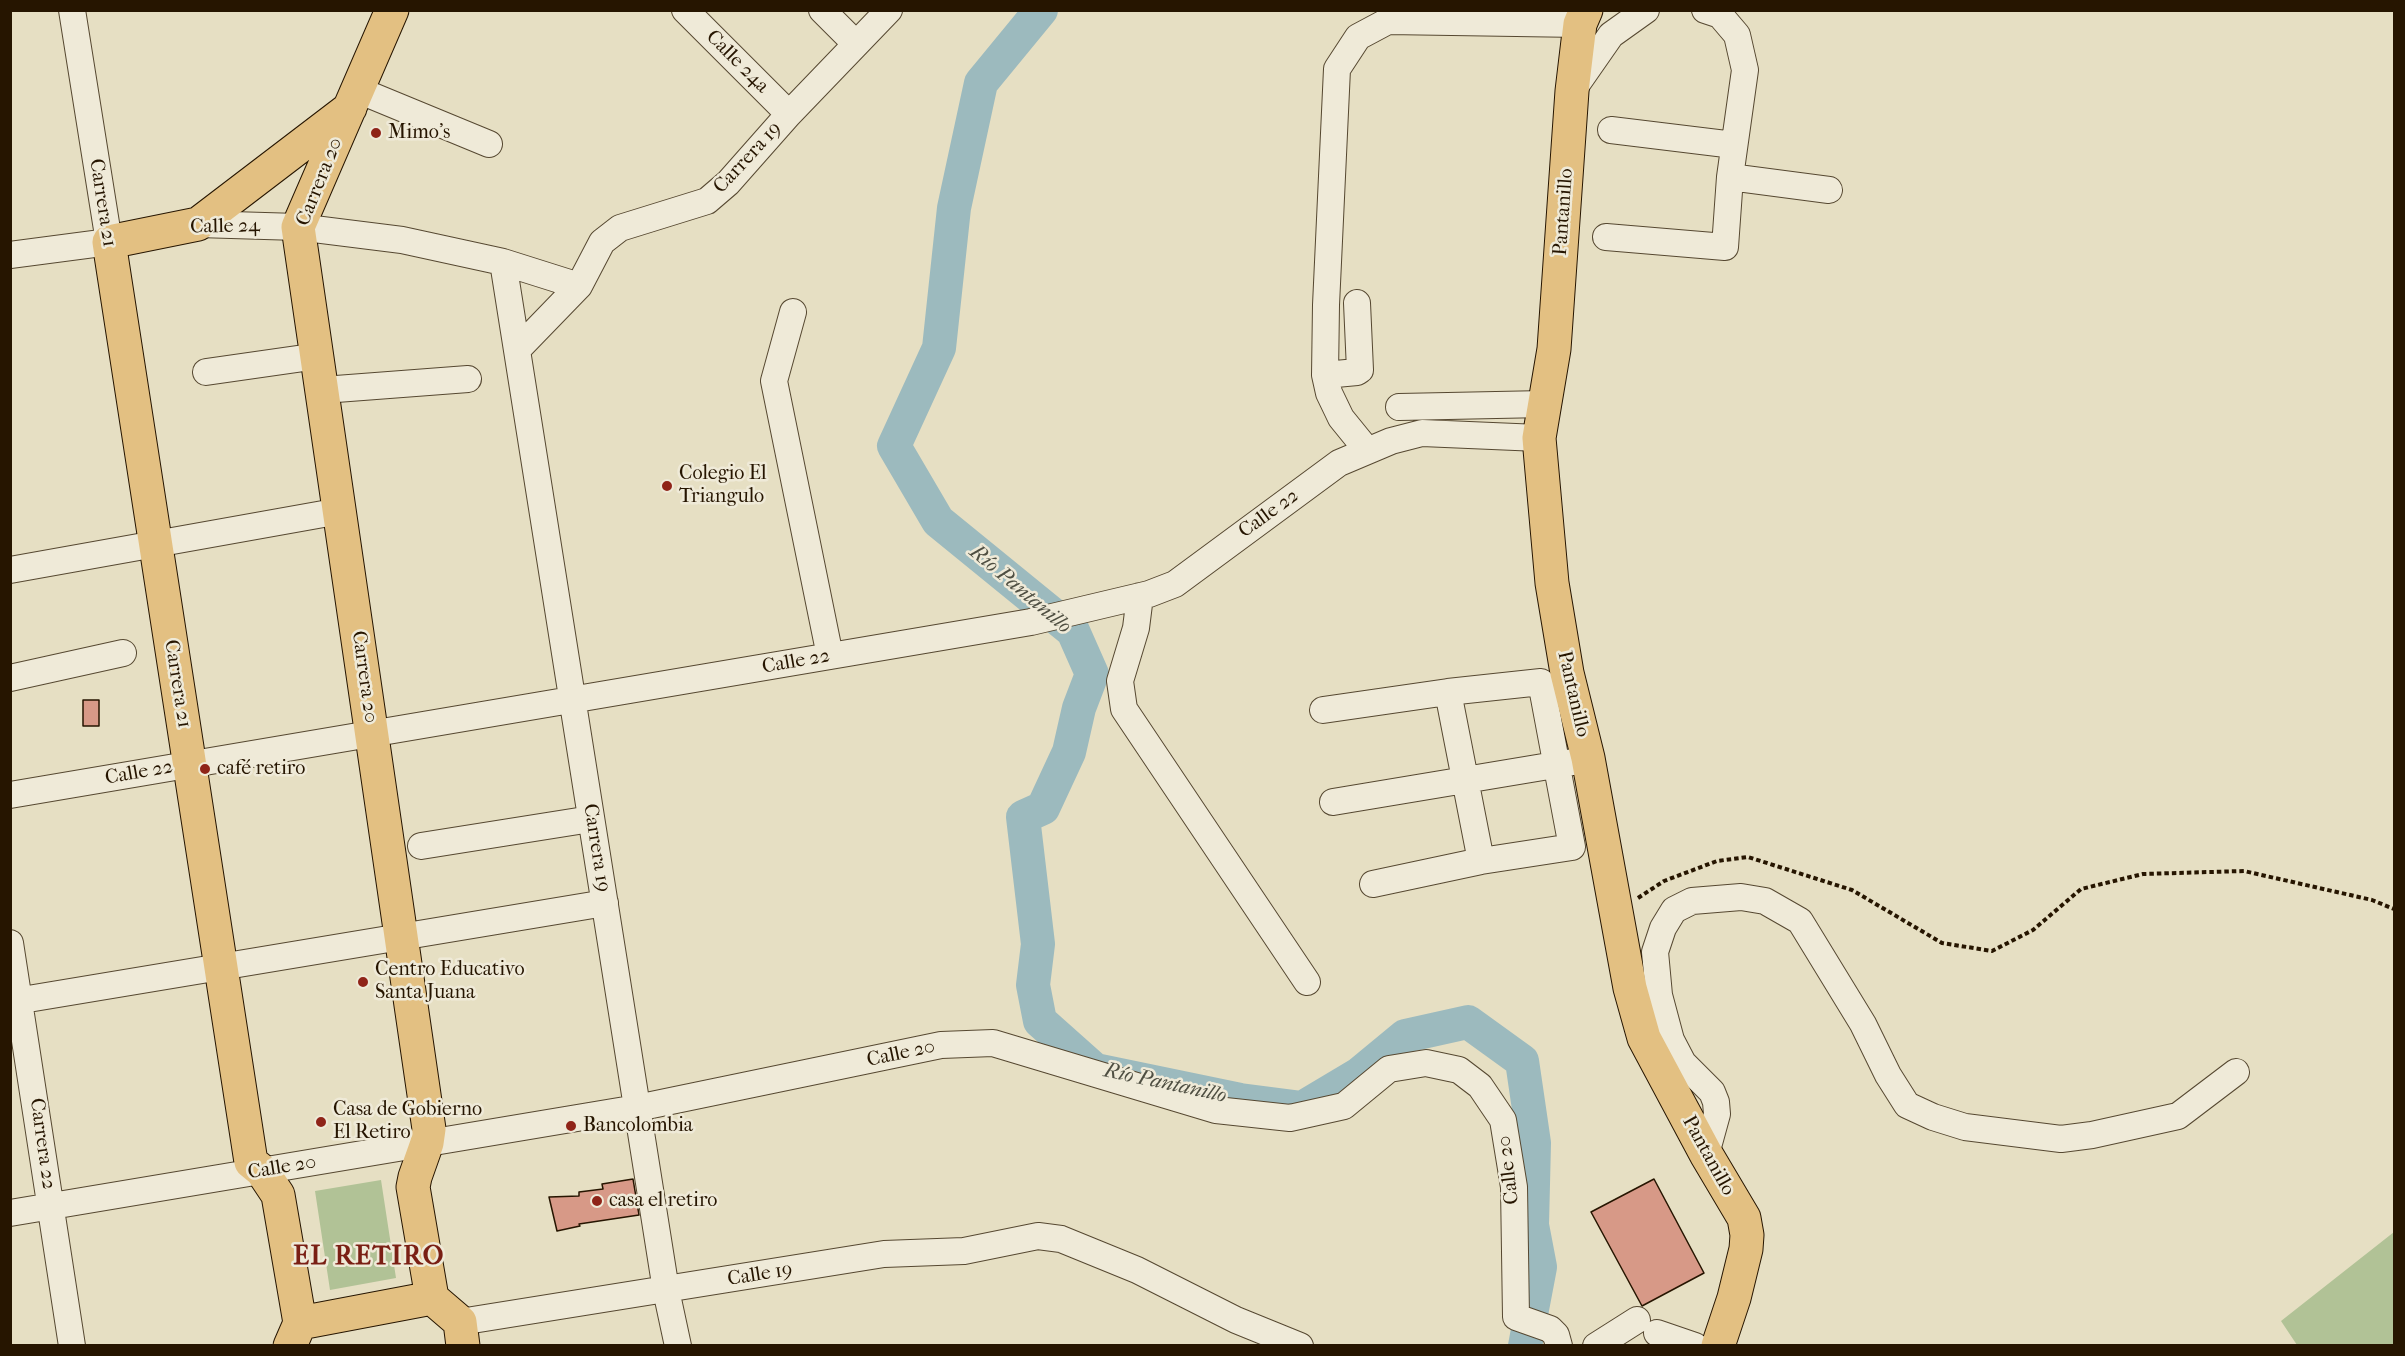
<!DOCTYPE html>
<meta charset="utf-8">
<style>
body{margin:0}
#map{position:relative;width:2405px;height:1356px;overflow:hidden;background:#e6dfc3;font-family:"IM FELL French Canon",serif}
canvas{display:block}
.frame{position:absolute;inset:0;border:12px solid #261500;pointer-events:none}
</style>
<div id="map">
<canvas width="2405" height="1356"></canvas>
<div class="frame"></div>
</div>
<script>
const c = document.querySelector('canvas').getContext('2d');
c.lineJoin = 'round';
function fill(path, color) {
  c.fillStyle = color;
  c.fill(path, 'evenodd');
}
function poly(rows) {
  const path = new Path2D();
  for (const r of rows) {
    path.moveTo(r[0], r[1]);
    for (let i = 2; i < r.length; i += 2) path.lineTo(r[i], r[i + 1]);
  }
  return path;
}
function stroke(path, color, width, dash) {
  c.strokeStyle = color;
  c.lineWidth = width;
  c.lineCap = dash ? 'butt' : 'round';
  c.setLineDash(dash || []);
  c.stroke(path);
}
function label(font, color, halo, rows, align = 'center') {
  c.font = font + ' "IM FELL French Canon",serif';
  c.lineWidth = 5;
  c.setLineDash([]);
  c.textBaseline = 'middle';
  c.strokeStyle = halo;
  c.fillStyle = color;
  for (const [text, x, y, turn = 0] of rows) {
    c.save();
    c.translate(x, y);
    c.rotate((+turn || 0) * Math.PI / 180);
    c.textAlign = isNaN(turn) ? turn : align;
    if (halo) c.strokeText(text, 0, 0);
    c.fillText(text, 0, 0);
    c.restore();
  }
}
fill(poly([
 [381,1180,396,1278,330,1290,315,1191],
 [2394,1232,2394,1345,2297,1345,2281,1321]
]), '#b1c296');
stroke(poly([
 [1041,10,981,83,954,208,939,348,894,446,938,521,1073,631,1092,674,1079,708,1069,752,1043,808,1023,817,1038,944,1033,985,1040,1021,1095,1070,1240,1100,1302,1108,1359,1074,1405,1036,1468,1022,1522,1061,1534,1143,1532,1225,1540,1267,1525,1346]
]), '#9cbabe', 34);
const building = poly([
 [83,700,99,700,99,726,83,726,83,700],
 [633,1179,639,1215,579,1224,580,1226,557,1231,549,1197,579,1196,579,1192,603,1189,602,1184,633,1179],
 [1654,1179,1704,1273,1642,1306,1591,1212,1654,1179]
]);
fill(building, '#d79987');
stroke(building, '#261500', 1.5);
const minor = poly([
 [685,10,789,114],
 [822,10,856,44],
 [358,90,489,144],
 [1572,91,1611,35,1646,10],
 [1611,130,1734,145],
 [1730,177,1829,190],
 [198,224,298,227,402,240,503,262,579,286],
 [1606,237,1725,247,1730,177,1745,70,1737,35,1720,15,1705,10],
 [10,255,109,242,72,10],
 [503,262,666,1290,678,1346],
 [793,312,774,381,830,656],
 [517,350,579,286,602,242,620,228,707,201,728,183,789,114,889,10],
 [206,372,318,356],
 [1325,375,1357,372,1360,370,1357,303],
 [323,390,468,379],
 [1399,407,1545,404],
 [1367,450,1341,418,1329,393,1325,375,1326,305,1337,69,1358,37,1388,21,1580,24],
 [10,570,340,511],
 [1140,596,1136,628,1120,681,1124,709,1307,982],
 [10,678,123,653],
 [1448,692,1481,861],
 [1323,710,1448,692,1541,682,1572,847,1481,861,1373,884],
 [10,795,1031,622,1149,594,1175,584,1339,463,1391,441,1422,433,1539,438],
 [1333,802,1573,762],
 [421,846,591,819],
 [10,943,72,1346],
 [10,1002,605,903],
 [1706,1154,1717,1114,1716,1102,1712,1092,1683,1063,1671,1040,1659,995,1655,952,1663,928,1674,910,1692,901,1741,897,1765,901,1800,921,1863,1024,1888,1075,1907,1105,1933,1117,1965,1127,2061,1139,2092,1135,2178,1116,2236,1072],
 [10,1213,637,1108,941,1045,993,1043,1216,1110,1290,1118,1344,1106,1389,1069,1426,1063,1459,1070,1480,1086,1503,1120,1514,1187,1516,1317,1550,1329,1556,1335,1559,1346],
 [460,1322,884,1254,964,1251,1038,1236,1061,1239,1137,1270,1236,1320,1300,1346],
 [1657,1333,1695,1346],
 [1596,1346,1637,1320]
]);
const major = poly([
 [392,10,298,227,429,1129,427,1143,415,1177,413,1187,432,1298,460,1322,463,1346],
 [1586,10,1580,24,1572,91,1554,349,1539,438,1552,583,1567,673,1588,758,1630,988,1644,1038,1706,1154,1744,1218,1747,1235,1746,1249,1734,1298,1718,1346],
 [300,1323,432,1298],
 [290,1346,300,1323,278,1195,262,1171,251,1162,109,242,198,224,350,108]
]);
stroke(minor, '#564831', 28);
stroke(major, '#261500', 35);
stroke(poly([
 [1638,898,1664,881,1717,861,1748,857,1852,890,1942,943,1992,951,2033,930,2081,889,2143,874,2244,871,2372,900,2394,909]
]), '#261500', 4, [4.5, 3]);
stroke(minor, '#efead8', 26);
stroke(major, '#e3c082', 33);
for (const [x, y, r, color] of [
 [376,133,6,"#8f2418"],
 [667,486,6,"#8f2418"],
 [205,769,6,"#8f2418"],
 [363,982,6,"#8f2418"],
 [321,1122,6,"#8f2418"],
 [571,1126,6,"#8f2418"],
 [597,1201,6,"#8f2418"]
]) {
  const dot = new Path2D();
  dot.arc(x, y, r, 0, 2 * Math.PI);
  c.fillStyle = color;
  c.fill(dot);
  stroke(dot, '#efead8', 2);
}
label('20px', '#261500', '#efead8', [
 ["Calle 24a",737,62,45],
 ["Carrera 19",748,158,-47],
 ["Carrera 20",320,182,-68],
 ["Carrera 21",102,203,81],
 ["Pantanillo",1564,212,-86],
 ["Calle 24",225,227,-1],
 ["Calle 22",1269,514,-36],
 ["Calle 22",796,662,-10],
 ["Carrera 20",364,677,82],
 ["Carrera 21",177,684,81],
 ["Pantanillo",1573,694,77],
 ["Calle 22",139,773,-10],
 ["Carrera 19",596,848,81],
 ["Calle 20",901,1054,-12],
 ["Carrera 22",42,1144,82],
 ["Pantanillo",1708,1156,61],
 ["Calle 20",282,1168,-9],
 ["Calle 20",1509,1170,-97],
 ["Calle 19",760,1275,-9]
]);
label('20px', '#261500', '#efead8', [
 ["Mimo's",388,133],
 ["Colegio El",679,474],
 ["Triangulo",679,497],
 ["café retiro",217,769],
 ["Centro Educativo",375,970],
 ["Santa Juana",375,993],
 ["Casa de Gobierno",333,1110],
 ["El Retiro",333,1133],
 ["Bancolombia",583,1126],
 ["casa el retiro",609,1201]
], 'left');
label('italic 21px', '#4f4f42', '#efead8', [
 ["Río Pantanillo",1020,590,40],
 ["Río Pantanillo",1165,1084,12]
]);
c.letterSpacing = '1.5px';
label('bold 26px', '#7a1f14', '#efead8', [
 ["EL RETIRO",369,1258]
]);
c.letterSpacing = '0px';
</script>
